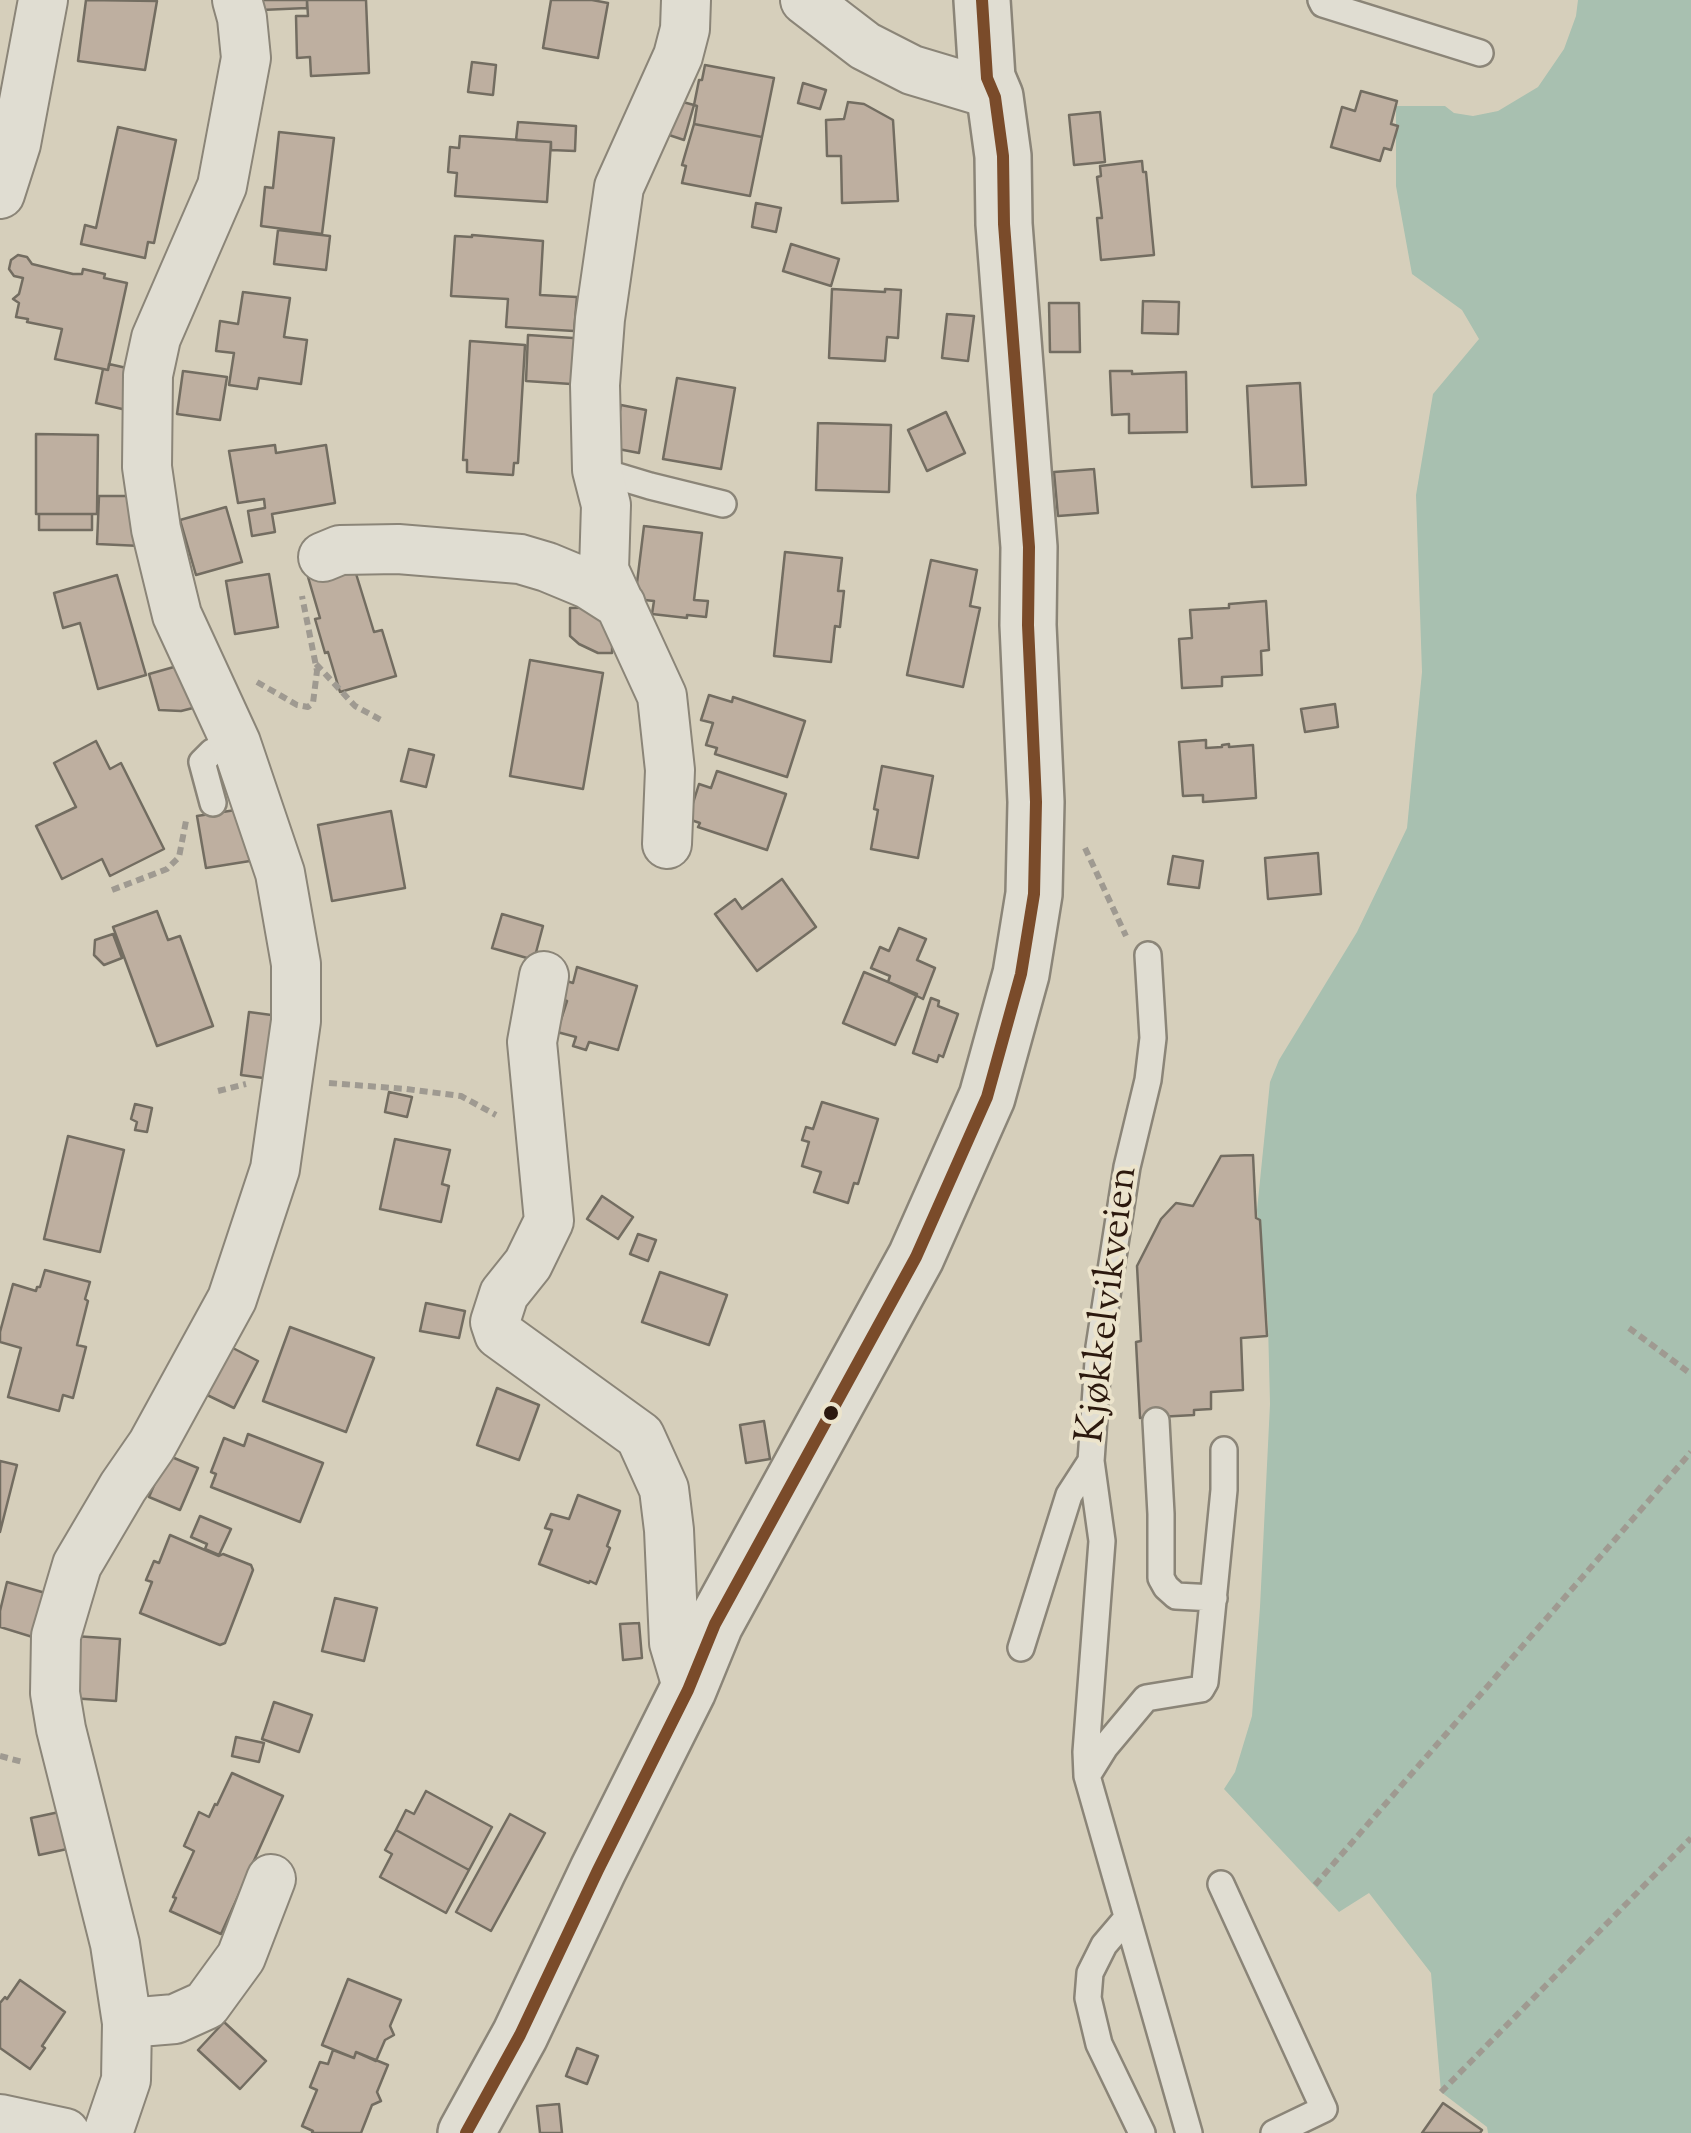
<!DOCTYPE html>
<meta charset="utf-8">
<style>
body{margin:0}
canvas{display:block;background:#d6cfbb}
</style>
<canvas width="1691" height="2133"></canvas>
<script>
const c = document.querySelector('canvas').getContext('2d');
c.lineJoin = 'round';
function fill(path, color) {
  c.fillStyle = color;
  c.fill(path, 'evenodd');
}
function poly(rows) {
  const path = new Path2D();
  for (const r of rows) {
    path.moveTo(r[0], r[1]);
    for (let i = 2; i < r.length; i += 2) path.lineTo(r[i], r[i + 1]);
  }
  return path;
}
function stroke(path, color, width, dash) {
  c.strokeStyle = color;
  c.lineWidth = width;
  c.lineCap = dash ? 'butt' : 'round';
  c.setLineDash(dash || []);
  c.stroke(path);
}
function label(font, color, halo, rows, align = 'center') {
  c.font = font + ' "Sorts Mill Goudy",serif';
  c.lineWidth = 8;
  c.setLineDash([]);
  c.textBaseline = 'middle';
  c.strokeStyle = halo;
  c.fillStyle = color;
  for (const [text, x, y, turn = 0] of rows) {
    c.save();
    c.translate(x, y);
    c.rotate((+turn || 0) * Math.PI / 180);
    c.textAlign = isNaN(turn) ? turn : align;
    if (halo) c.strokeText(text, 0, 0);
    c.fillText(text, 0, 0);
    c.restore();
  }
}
fill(poly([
 [1578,0,1691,0,1691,2133,1488,2133,1487,2127,1441,2092,1431,1973,1369,1893,1339,1912,1224,1789,1235,1772,1252,1716,1260,1607,1270,1404,1268,1324,1257,1210,1270,1082,1279,1060,1357,932,1407,828,1422,672,1416,495,1433,394,1479,339,1462,310,1412,274,1396,186,1396,106,1445,106,1454,113,1473,116,1498,111,1538,87,1564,49,1576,16]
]), '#a8c0b0');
const building = poly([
 [86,0,157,1,145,70,78,61,86,0],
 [261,0,307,0,307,8,261,10,261,0],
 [307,0,366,0,369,73,311,76,310,57,297,58,296,16,308,16,307,0],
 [551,0,592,0,608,3,598,58,543,48,551,0],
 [472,62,496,65,493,95,468,92,472,62],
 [705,65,774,78,762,137,694,124,697,106,694,105,699,80,702,80,705,65],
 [803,83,826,90,820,109,798,103,803,83],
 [1361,91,1397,101,1391,124,1398,126,1391,150,1384,148,1380,161,1331,147,1342,107,1355,111,1361,91],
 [679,101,694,105,684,140,669,135,679,101],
 [848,102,864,104,893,120,898,201,842,203,841,156,827,156,826,120,844,119,848,102],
 [1100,112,1105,162,1074,165,1069,115,1100,112],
 [518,122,576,126,575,151,551,150,551,142,516,140,518,122],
 [694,124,762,137,750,196,682,183,686,166,682,165,694,124],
 [118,127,176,140,154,243,148,242,145,258,81,244,85,225,96,228,118,127],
 [279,132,334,138,322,234,261,226,265,187,273,188,279,132],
 [460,136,551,142,547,202,455,196,457,173,448,172,450,147,459,148,460,136],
 [1142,161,1143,172,1146,172,1154,255,1101,260,1097,218,1102,218,1097,177,1101,176,1100,166,1142,161],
 [756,203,781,208,776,232,752,227,756,203],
 [278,230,330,236,326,270,274,264,278,230],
 [472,235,543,241,540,295,577,297,574,331,506,327,508,299,451,296,455,236,472,237,472,235],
 [791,244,839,259,831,286,783,271,791,244],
 [18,255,27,257,32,264,73,274,82,274,83,269,105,274,104,278,127,283,108,370,55,359,62,329,27,322,28,319,16,317,19,303,13,299,19,294,23,278,14,276,9,269,11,260,18,255],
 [832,289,885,292,885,289,901,290,898,338,887,337,885,361,829,358,832,289],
 [243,292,290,298,284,337,307,340,301,384,259,378,257,389,229,385,234,353,216,351,220,321,238,324,243,292],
 [1143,301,1179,302,1178,334,1142,333,1143,301],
 [1049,303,1079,303,1080,352,1050,352,1049,303],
 [947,314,974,316,968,361,942,358,947,314],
 [528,335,588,339,586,385,526,381,528,335],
 [470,341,525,345,518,463,514,463,513,475,467,472,467,460,463,460,470,341],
 [109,364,140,371,131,411,96,403,103,369,108,370,109,364],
 [183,371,227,377,220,420,177,414,183,371],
 [1110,371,1132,371,1132,374,1186,372,1187,432,1129,433,1129,414,1112,415,1110,371],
 [677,378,735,388,721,469,663,459,677,378],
 [1300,383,1306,485,1252,487,1247,386,1300,383],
 [621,405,646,410,639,453,613,448,621,405],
 [946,412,965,453,927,471,908,430,946,412],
 [818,423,891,425,889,492,816,490,818,423],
 [36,434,98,435,97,514,36,514,36,434],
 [275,445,276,453,326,445,335,503,272,514,275,532,252,536,248,511,265,508,264,499,238,503,229,451,275,445],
 [1094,469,1098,513,1058,516,1054,472,1094,469],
 [99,496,141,496,141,546,97,544,99,496],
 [226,507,242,562,196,575,180,520,226,507],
 [39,514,92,514,92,530,39,530,39,514],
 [644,526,702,533,694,600,708,601,706,617,687,615,687,618,652,614,654,601,635,599,644,526],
 [785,552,842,558,838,591,844,591,840,627,835,626,831,662,774,656,785,552],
 [931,560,977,570,970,606,980,608,963,687,907,675,931,560],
 [353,564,374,632,382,630,396,676,340,692,328,652,325,653,315,619,320,618,308,577,353,564],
 [269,574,278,627,235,634,226,581,269,574],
 [117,575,146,675,98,689,80,623,63,628,54,593,117,575],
 [1266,601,1269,650,1261,651,1262,675,1222,677,1222,686,1182,688,1179,639,1192,638,1190,610,1229,608,1229,604,1266,601],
 [613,607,612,653,598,653,579,644,570,636,570,608,613,607],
 [530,660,603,673,583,789,510,776,530,660],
 [188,663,201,706,181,711,159,710,149,674,188,663],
 [709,695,732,702,733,697,805,721,787,777,715,754,717,748,706,745,713,723,701,720,709,695],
 [1335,704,1338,727,1305,732,1301,709,1335,704],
 [1206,740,1206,748,1222,747,1222,745,1229,744,1229,747,1253,745,1256,798,1203,802,1203,795,1183,796,1179,742,1206,740],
 [96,741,110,769,121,763,164,849,110,876,102,859,62,879,36,826,76,807,54,763,96,741],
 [409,749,434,755,426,787,401,781,409,749],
 [882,766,933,776,918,858,871,849,878,810,874,809,882,766],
 [717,771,786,794,767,850,698,827,700,823,688,819,699,784,711,788,717,771],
 [242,809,250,861,206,868,197,816,242,809],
 [391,811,405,888,332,901,318,825,391,811],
 [1318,853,1321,894,1268,899,1265,858,1318,853],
 [1173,856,1203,861,1199,888,1168,884,1173,856],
 [782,879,816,927,757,971,715,914,735,899,742,909,782,879],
 [157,911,168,940,180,936,213,1026,157,1046,113,927,157,911],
 [502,914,543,926,534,960,492,948,502,914],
 [899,928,926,939,917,960,935,968,923,999,888,982,890,976,871,968,880,947,889,951,899,928],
 [113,934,122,958,104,965,94,955,95,940,113,934],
 [577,967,637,986,618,1050,589,1042,586,1050,573,1046,576,1037,557,1032,567,1001,554,997,560,979,573,983,577,967],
 [864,972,917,994,895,1045,843,1023,864,972],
 [931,998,939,1001,938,1006,958,1014,943,1057,939,1055,937,1062,913,1053,931,998],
 [249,1012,279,1016,271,1079,241,1075,249,1012],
 [389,1092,412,1097,407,1117,385,1112,389,1092],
 [822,1102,878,1119,858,1184,854,1183,848,1203,814,1192,821,1172,802,1166,809,1142,802,1140,806,1127,813,1129,822,1102],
 [135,1104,152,1108,147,1132,135,1130,137,1122,131,1119,135,1104],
 [68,1136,124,1150,100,1252,44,1239,68,1136],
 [395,1139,450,1150,442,1184,449,1186,441,1222,380,1209,395,1139],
 [1253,1155,1256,1218,1260,1220,1267,1336,1241,1338,1243,1390,1211,1392,1211,1409,1194,1410,1194,1415,1140,1418,1136,1342,1141,1341,1137,1266,1161,1219,1176,1203,1193,1206,1221,1156,1253,1155],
 [602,1196,633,1217,618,1239,587,1219,602,1196],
 [638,1234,656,1240,648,1261,630,1254,638,1234],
 [45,1270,90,1282,85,1299,88,1301,77,1345,86,1347,73,1398,63,1395,59,1411,8,1397,21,1348,0,1342,0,1332,13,1284,36,1291,37,1287,40,1287,45,1270],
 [660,1272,727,1295,709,1345,642,1322,660,1272],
 [426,1303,465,1311,459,1338,420,1331,426,1303],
 [290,1327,374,1358,346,1432,263,1401,290,1327],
 [227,1345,258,1361,234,1408,203,1393,227,1345],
 [497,1388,539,1405,519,1460,477,1445,497,1388],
 [764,1421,770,1459,746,1463,740,1425,764,1421],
 [248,1434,323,1463,300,1522,211,1487,216,1474,211,1472,224,1438,244,1446,248,1434],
 [167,1455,198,1468,180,1510,149,1497,167,1455],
 [0,1461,17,1465,0,1532,0,1461],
 [578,1495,620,1511,607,1546,610,1548,596,1584,590,1581,589,1583,539,1564,552,1530,545,1528,551,1514,569,1519,578,1495],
 [200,1516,231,1529,219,1555,205,1549,207,1544,191,1537,200,1516],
 [170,1535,219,1556,223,1554,251,1565,253,1570,225,1643,220,1645,140,1613,152,1582,146,1580,154,1561,159,1563,170,1535],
 [7,1582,49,1594,39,1639,0,1627,0,1611,7,1582],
 [335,1598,377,1608,364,1661,322,1651,335,1598],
 [639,1623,642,1658,623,1660,620,1624,639,1623],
 [74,1636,120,1639,116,1701,70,1698,74,1636],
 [274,1702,312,1715,299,1752,262,1739,274,1702],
 [236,1737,264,1743,259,1762,232,1756,236,1737],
 [232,1773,283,1796,221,1934,170,1911,176,1898,173,1897,194,1851,184,1846,199,1812,209,1817,215,1804,217,1805,232,1773],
 [426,1791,492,1827,469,1870,396,1830,406,1810,414,1814,426,1791],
 [64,1811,72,1848,39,1855,31,1818,64,1811],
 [510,1814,545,1833,491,1931,456,1912,510,1814],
 [396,1830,469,1870,446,1913,380,1877,392,1854,385,1850,396,1830],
 [348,1979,401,2000,390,2026,394,2035,385,2040,376,2061,356,2052,354,2058,322,2045,348,1979],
 [20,1980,65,2012,42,2046,45,2048,30,2069,0,2048,0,2003,5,1997,7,1999,20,1980],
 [224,2022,266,2061,240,2089,198,2050,224,2022],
 [577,2048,598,2056,587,2084,566,2076,577,2048],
 [333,2050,354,2058,356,2052,388,2065,377,2092,381,2101,372,2105,361,2133,312,2133,313,2131,302,2126,317,2090,310,2087,320,2062,328,2064,333,2050],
 [1443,2103,1482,2130,1480,2133,1422,2133,1443,2103],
 [559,2104,562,2133,540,2133,537,2106,559,2104]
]);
fill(building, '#beafa0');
stroke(building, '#736d61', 2.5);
const service = poly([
 [1321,0,1323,4,1480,53],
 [597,470,650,486,723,504],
 [213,803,202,762,212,752,236,743],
 [1148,955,1153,1038,1148,1080,1127,1167,1099,1347,1091,1461,1102,1541,1086,1752,1087,1776,1189,2133],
 [1156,1421,1161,1514,1161,1578,1166,1587,1176,1596,1214,1598],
 [1021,1648,1069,1495,1091,1461],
 [1087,1776,1105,1747,1146,1698,1201,1689,1205,1682,1224,1490,1224,1450],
 [1221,1884,1324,2109,1274,2133],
 [1127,1918,1104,1945,1090,1973,1088,1998,1099,2044,1142,2133]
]);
const minor = poly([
 [805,0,865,46,912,70,992,94,995,97],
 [0,194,16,144,43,0],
 [323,557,340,550,398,549,520,559,547,567,588,584,621,605],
 [667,844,670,770,662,696,604,570,606,505,597,470,595,385,600,319,619,187,678,56,685,29,686,0],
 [544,976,532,1042,549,1221,528,1264,504,1294,495,1322,499,1334,640,1436,664,1489,669,1530,674,1643,688,1690],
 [127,2023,175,2019,206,2005,241,1957,271,1879],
 [0,2119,65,2133],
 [108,2133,126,2080,127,2023,115,1944,61,1729,55,1693,56,1636,77,1565,123,1487,152,1445,232,1299,275,1169,296,1021,296,964,280,873,236,743,177,615,156,529,147,467,148,375,156,338,222,186,246,58,242,18,237,0]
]);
const tertiary = poly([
 [466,2133,520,2035,598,1870,688,1690,715,1624,916,1257,987,1097,1021,974,1034,894,1036,802,1028,625,1029,547,1004,224,1003,156,995,97,987,78,982,0]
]);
stroke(service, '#8b8578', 30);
stroke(minor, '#8b8578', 52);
stroke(tertiary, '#8b8578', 60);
stroke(poly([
 [316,664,355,706,383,721],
 [257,682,297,705,308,707,313,703,317,671,302,596],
 [1085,848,1126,936],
 [112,890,167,869,179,857,186,821],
 [329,1083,406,1089,461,1096,496,1115],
 [218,1091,246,1084],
 [1629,1328,1691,1374],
 [0,1756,23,1762],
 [1315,1885,1691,1452],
 [1441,2092,1691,1838]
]), '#9f9a91', 6, [8, 5]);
stroke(service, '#e0ddd2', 25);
stroke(minor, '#e0ddd2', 48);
stroke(tertiary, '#e0ddd2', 55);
stroke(poly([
 [466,2133,520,2035,598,1870,688,1690,715,1624,916,1257,987,1097,1021,974,1034,894,1036,802,1028,625,1029,547,1004,224,1003,156,995,97,987,78,982,0]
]), '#7a4b2a', 12);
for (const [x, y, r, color] of [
 [831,1413,9,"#2c190e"]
]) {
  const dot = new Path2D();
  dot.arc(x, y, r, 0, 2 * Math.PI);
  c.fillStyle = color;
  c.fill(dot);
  stroke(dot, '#ece4cc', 4);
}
label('40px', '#2c190e', '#ece4cc', [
 ["Kjøkkelvikveien",1111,1305,-83]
]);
</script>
